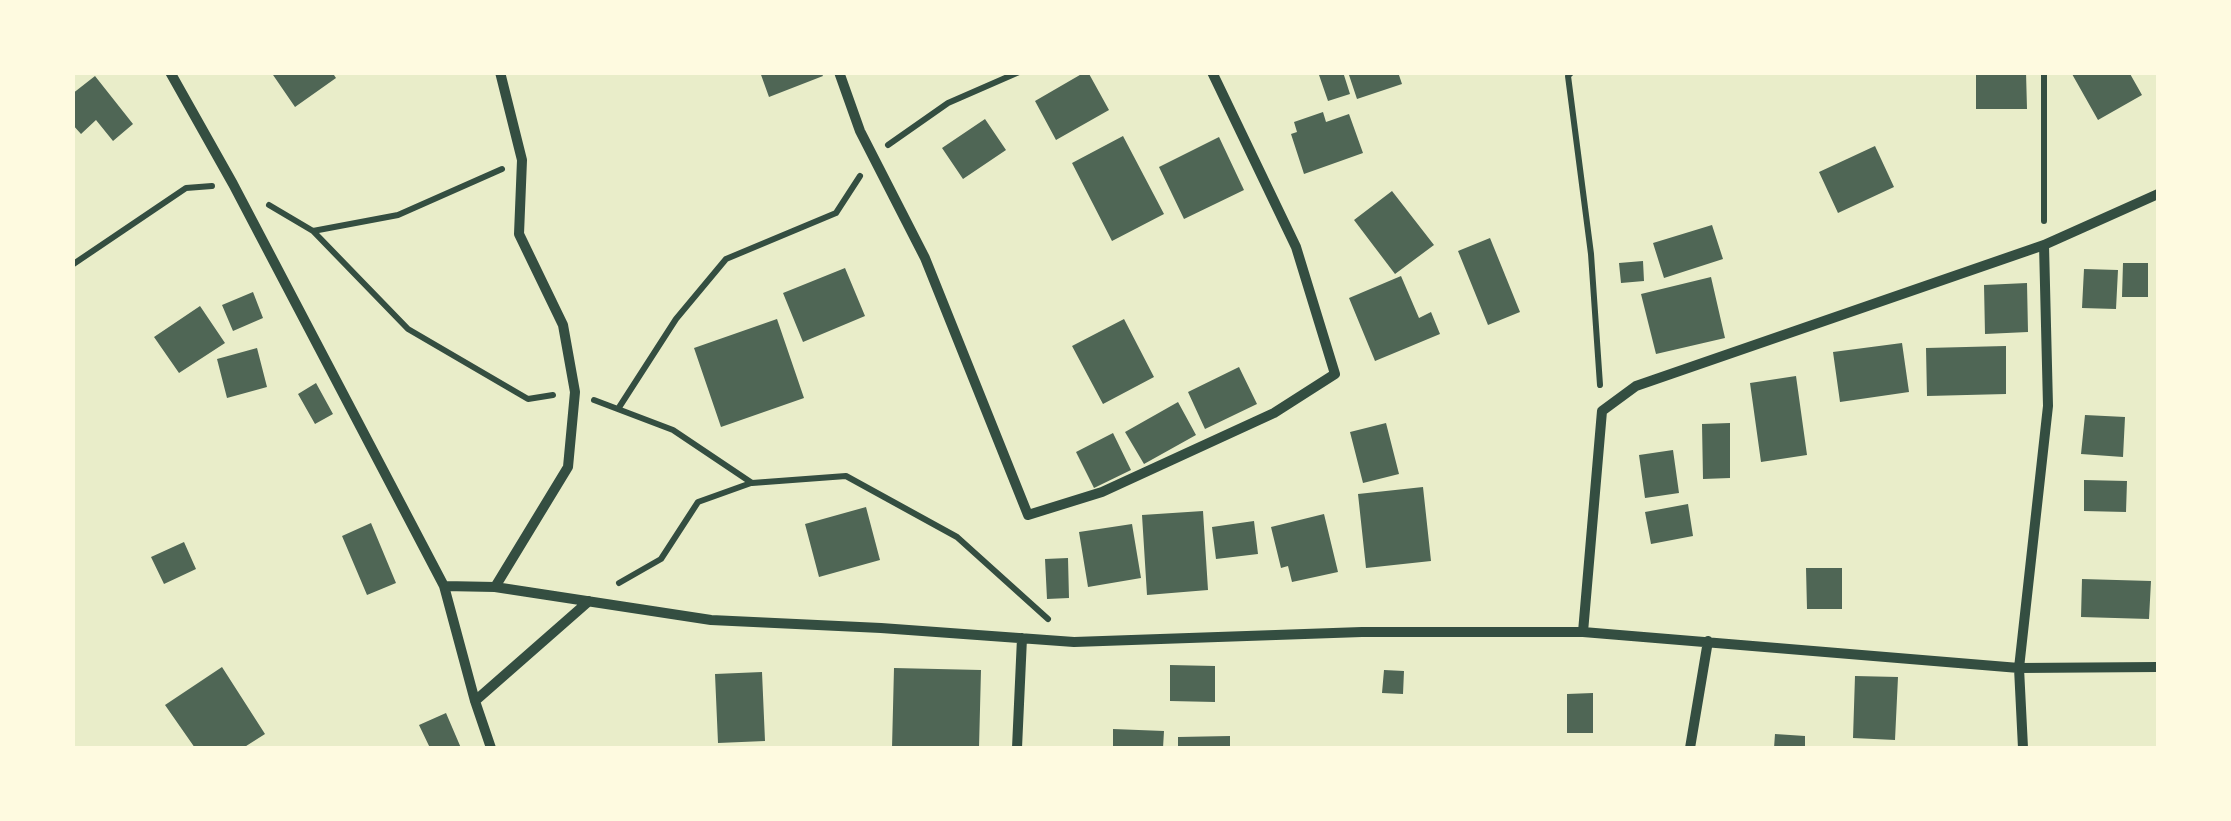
<!DOCTYPE html>
<style>
body{margin:0}
#map{position:relative;width:2231px;height:821px;overflow:hidden;background:#e9edc9;font-family:Raleway,sans-serif}
canvas{display:block}
.frame{position:absolute;inset:0;border:75px solid #fefae0;pointer-events:none}
</style>
<div id="map">
<canvas width="2231" height="821"></canvas>
<div class="frame"></div>
</div>
<script>
const c = document.querySelector('canvas').getContext('2d');
c.lineJoin = 'round';
function fill(path, color) {
  c.fillStyle = color;
  c.fill(path, 'evenodd');
}
function poly(rows) {
  const path = new Path2D();
  for (const r of rows) {
    path.moveTo(r[0], r[1]);
    for (let i = 2; i < r.length; i += 2) path.lineTo(r[i], r[i + 1]);
  }
  return path;
}
function stroke(path, color, width, dash) {
  c.strokeStyle = color;
  c.lineWidth = width;
  c.lineCap = dash ? 'butt' : 'round';
  c.setLineDash(dash || []);
  c.stroke(path);
}
fill(poly([
 [271,72,332,72,336,78,295,107],
 [760,72,821,72,823,76,769,97],
 [1085,72,1088,72,1109,110,1056,140,1035,101],
 [1324,72,1343,72,1350,94,1328,101,1319,75],
 [1348,72,1398,72,1402,84,1357,99],
 [1976,72,2026,72,2027,109,1976,109],
 [2075,72,2129,72,2142,95,2098,120,2072,74],
 [95,76,133,124,113,141,96,120,81,134,72,124,72,94],
 [1323,112,1326,122,1349,114,1363,153,1304,174,1291,134,1297,132,1294,122],
 [985,119,1006,150,963,179,942,148],
 [1123,136,1164,214,1112,241,1072,163],
 [1219,137,1244,190,1184,219,1159,167],
 [1875,146,1894,187,1838,213,1819,172],
 [1392,191,1434,245,1395,274,1354,220],
 [1712,225,1723,259,1664,278,1653,243],
 [1490,238,1520,312,1488,325,1458,251],
 [1643,261,1644,281,1621,283,1619,263],
 [2123,263,2148,263,2148,297,2122,297],
 [845,268,865,316,803,342,783,293],
 [2084,269,2118,270,2116,309,2082,308],
 [1401,276,1419,318,1431,312,1440,334,1375,361,1349,298],
 [1711,277,1725,338,1656,354,1641,294],
 [2027,283,2028,332,1985,334,1984,285],
 [253,292,263,318,233,331,222,305],
 [200,306,225,343,179,373,154,337],
 [777,319,804,398,721,427,694,348],
 [1124,319,1154,377,1103,404,1072,346],
 [1902,343,1909,392,1840,402,1833,352],
 [2006,346,2006,394,1927,396,1926,348],
 [257,348,267,387,227,398,217,359],
 [1239,367,1257,404,1205,429,1188,392],
 [1796,376,1807,455,1761,462,1750,383],
 [316,383,333,414,315,424,298,394],
 [1178,402,1196,435,1144,464,1125,432],
 [2085,415,2125,417,2123,457,2081,454],
 [1386,423,1399,474,1363,483,1350,432],
 [1730,423,1730,478,1703,479,1702,424],
 [1113,433,1131,470,1094,488,1076,452],
 [1673,450,1679,493,1645,498,1639,455],
 [2084,480,2127,481,2126,512,2084,511],
 [1423,487,1431,561,1366,568,1358,494],
 [1688,504,1693,536,1651,544,1645,512],
 [866,507,880,560,819,577,805,524],
 [1203,511,1208,590,1147,595,1142,515],
 [1324,514,1338,572,1292,582,1288,566,1281,568,1271,527],
 [1254,521,1258,554,1216,559,1212,527],
 [371,523,396,583,367,595,342,536],
 [1132,524,1141,578,1088,587,1079,532],
 [184,542,196,569,164,584,151,557],
 [1068,558,1069,598,1047,599,1045,559],
 [1806,568,1842,568,1842,609,1807,609],
 [2082,579,2151,581,2149,619,2081,617],
 [1170,665,1215,666,1215,702,1170,701],
 [222,667,265,734,243,748,195,748,165,705],
 [894,668,981,670,979,748,892,748],
 [1384,670,1404,671,1403,694,1382,693],
 [762,672,765,741,718,743,715,674],
 [1855,676,1898,677,1895,740,1853,738],
 [1593,693,1593,733,1567,733,1567,694],
 [446,713,461,748,430,748,419,725],
 [1113,729,1164,731,1163,748,1113,748],
 [1775,734,1805,736,1805,748,1774,748],
 [1230,736,1230,748,1178,748,1178,737]
]), '#4f6655');
stroke(poly([
 [1572,72,1568,76,1591,254,1600,385],
 [888,145,948,103,1019,72],
 [269,205,313,231,408,329,528,399,553,395],
 [2044,221,2044,72],
 [313,231,398,215,502,169],
 [72,265,186,188,212,186],
 [594,400,673,430,752,483,846,476,957,537,1048,619],
 [618,409,676,319,726,259,836,213,860,176],
 [619,583,661,559,698,502,751,483]
]), '#344e41', 6);
stroke(poly([
 [170,72,233,184,444,586,475,701,491,748],
 [839,72,860,131,925,258,1028,515,1102,492,1274,413,1335,374,1296,247,1212,72],
 [444,586,495,587,711,620,881,628,1074,642,1362,632,1583,632,2019,668,2158,667],
 [495,587,568,467,575,392,563,325,519,234,522,160,500,72],
 [1583,632,1602,411,1636,386,2044,245,2158,194],
 [475,701,589,601],
 [1017,748,1022,638],
 [1690,748,1708,641],
 [2023,748,2019,668,2048,406,2044,245]
]), '#344e41', 10);
</script>
